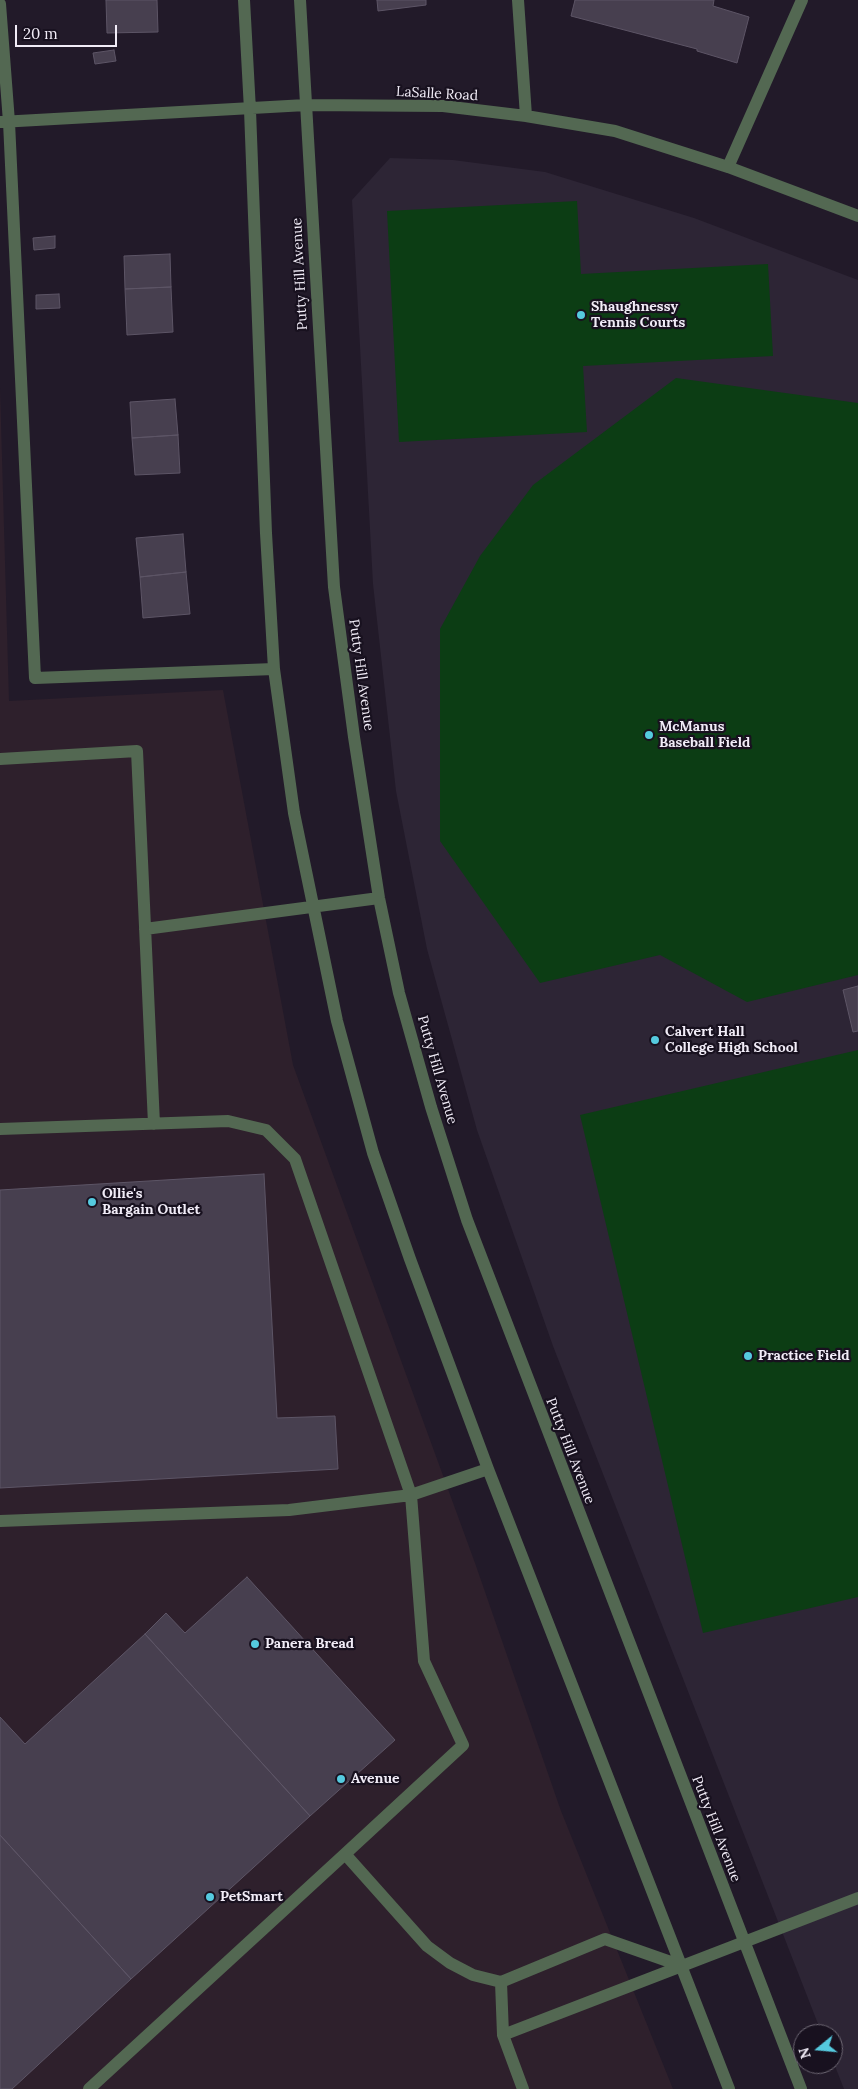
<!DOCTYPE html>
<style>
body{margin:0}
#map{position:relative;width:858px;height:2089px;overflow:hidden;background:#221a29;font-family:Lora,serif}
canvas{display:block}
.north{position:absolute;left:793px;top:2024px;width:50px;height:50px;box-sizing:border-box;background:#18111f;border:1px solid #6f6975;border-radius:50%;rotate:253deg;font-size:14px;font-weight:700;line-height:20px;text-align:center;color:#f1ecf7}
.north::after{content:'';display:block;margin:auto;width:18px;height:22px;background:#55cadf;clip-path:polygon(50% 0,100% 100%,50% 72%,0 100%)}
.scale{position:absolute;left:15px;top:25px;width:102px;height:22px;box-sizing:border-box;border:2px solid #f1ecf7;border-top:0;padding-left:6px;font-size:15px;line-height:18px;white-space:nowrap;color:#f1ecf7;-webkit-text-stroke:4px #18111f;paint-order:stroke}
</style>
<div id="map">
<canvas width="858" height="2089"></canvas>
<div class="north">N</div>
<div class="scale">20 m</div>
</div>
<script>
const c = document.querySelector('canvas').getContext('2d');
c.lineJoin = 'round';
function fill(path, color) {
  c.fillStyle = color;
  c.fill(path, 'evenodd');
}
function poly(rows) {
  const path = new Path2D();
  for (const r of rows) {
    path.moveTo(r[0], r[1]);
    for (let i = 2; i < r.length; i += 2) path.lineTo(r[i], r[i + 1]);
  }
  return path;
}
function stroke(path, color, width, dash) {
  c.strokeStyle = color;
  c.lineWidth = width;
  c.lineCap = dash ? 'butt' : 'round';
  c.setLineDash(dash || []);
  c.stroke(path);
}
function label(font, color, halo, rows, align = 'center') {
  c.font = font + ' Lora,serif';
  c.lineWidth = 4.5;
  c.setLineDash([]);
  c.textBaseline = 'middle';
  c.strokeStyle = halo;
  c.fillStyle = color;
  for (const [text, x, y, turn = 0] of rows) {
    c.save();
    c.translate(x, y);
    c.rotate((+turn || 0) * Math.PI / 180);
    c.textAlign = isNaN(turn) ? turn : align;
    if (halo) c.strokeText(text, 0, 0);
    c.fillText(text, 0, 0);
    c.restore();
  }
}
fill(poly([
 [0,388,9,701,223,690,293,1065,475,1563,561,1811,673,2089,0,2089]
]), '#2e202c');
fill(poly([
 [390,158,453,160,545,172,694,218,858,280,858,2089,844,2089,833,2061,833,2034,822,2034,553,1346,477,1130,427,949,396,791,373,584,352,200]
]), '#2d2535');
fill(poly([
 [577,201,581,274,768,264,773,356,583,366,587,432,399,442,387,211],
 [676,378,858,403,858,975,747,1002,660,955,540,983,440,841,440,629,480,556,533,485],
 [858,1050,858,1597,703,1633,580,1115]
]), '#0c3d14');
const building = poly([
 [106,0,157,0,158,32,107,33,106,0],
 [377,0,426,0,426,5,378,11,377,0],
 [575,0,714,0,713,6,749,17,737,63,697,51,697,49,571,16,575,0],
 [114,50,116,61,95,64,93,53,114,50],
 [55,236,55,248,34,250,33,238,55,236],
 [170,254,171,287,125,289,124,256,170,254],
 [171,287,173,332,127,335,125,289,171,287],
 [59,294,60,308,36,309,36,295,59,294],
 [175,399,178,435,132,438,130,402,175,399],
 [178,435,180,473,135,475,132,438,178,435],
 [183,534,186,572,140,577,136,538,183,534],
 [186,572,190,614,143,618,140,577,186,572],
 [858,986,858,1031,853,1032,843,990,858,986],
 [264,1174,277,1418,335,1416,338,1469,0,1488,0,1190,264,1174],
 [247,1577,395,1740,310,1816,145,1634,166,1613,185,1633,247,1577],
 [145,1634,310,1816,131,1979,0,1835,0,1717,25,1744,145,1634],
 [0,1835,131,1979,12,2089,0,2089,0,1835]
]);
fill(building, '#473f4f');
stroke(building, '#5d5566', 1);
stroke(poly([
 [244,0,250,110,266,533,274,669,294,813,337,1021,373,1153,410,1259,488,1469,729,2089],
 [300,0,334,587,354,737,379,898,399,993,431,1107,467,1220,801,2089],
 [518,0,526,116],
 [0,4,9,122,35,678,274,669],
 [0,122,306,105,443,106,526,116,615,131,728,167,858,216],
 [728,167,802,0],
 [0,759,137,751,154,1124],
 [145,929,379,898],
 [0,1129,228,1121,266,1130,295,1159,411,1495,424,1661,463,1745,345,1854],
 [0,1521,289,1510,411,1495,488,1469],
 [501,1982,503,2035,523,2089],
 [503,2035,858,1898],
 [89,2089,345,1854,427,1946,450,1963,473,1975,501,1982,605,1939,682,1966]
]), '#536852', 12);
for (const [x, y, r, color] of [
 [581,315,5,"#55cadf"],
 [649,735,5,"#55cadf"],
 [655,1040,5,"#55cadf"],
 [92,1202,5,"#55cadf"],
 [748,1356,5,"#55cadf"],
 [255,1644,5,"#55cadf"],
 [341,1779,5,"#55cadf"],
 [210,1897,5,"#55cadf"]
]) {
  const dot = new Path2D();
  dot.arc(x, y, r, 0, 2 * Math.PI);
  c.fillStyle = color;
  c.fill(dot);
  stroke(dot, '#18111f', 2);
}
label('14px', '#f1ecf7', '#18111f', [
 ["LaSalle Road",437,94,3],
 ["Putty Hill Avenue",300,274,-93],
 ["Putty Hill Avenue",361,675,82],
 ["Putty Hill Avenue",437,1070,74],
 ["Putty Hill Avenue",570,1451,69],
 ["Putty Hill Avenue",716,1829,69]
]);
label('bold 14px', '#f1ecf7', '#18111f', [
 ["Shaughnessy",591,307],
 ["Tennis Courts",591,323],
 ["McManus",659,727],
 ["Baseball Field",659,743],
 ["Calvert Hall",665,1032],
 ["College High School",665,1048],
 ["Ollie's",102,1194],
 ["Bargain Outlet",102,1210],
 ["Practice Field",758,1356],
 ["Panera Bread",265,1644],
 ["Avenue",351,1779],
 ["PetSmart",220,1897]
], 'left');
</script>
